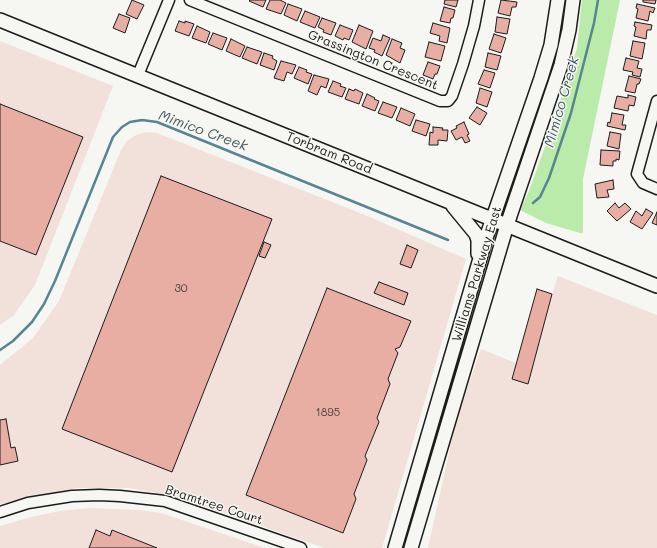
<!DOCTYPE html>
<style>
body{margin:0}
canvas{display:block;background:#f6f6f2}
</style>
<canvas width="657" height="548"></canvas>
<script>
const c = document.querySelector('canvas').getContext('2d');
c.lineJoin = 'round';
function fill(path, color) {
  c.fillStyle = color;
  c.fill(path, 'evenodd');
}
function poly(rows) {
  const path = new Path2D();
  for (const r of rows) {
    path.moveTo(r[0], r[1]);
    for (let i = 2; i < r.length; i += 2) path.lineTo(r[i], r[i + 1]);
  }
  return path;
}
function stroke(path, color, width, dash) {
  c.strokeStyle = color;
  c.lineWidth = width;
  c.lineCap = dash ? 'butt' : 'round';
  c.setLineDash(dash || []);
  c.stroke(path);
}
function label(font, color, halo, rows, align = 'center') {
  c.font = font + ' Mali,sans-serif';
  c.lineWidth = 3;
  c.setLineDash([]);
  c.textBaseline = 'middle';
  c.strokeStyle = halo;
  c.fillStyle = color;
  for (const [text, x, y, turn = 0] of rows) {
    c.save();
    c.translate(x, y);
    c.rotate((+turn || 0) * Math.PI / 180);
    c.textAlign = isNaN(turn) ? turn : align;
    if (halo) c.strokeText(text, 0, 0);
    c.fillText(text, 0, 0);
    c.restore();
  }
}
fill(poly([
 [0,41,113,86,35,285,14,315,0,325],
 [146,132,157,133,365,215,466,259,382,548,324,548,190,501,162,494,130,488,76,488,0,504,0,365,33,338,59,301,121,150,127,141,136,135],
 [558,276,657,315,657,548,428,548,456,421,481,349,528,368],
 [90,508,141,510,161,513,265,548,0,548,0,526,31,517,60,511]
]), '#f2e0db');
fill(poly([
 [582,0,620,0,583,179,583,233,580,233,546,223,520,210,529,191,547,141,577,48]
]), '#bbebaa');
stroke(poly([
 [533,203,540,197,549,178,571,113,594,23,598,0],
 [0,350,13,341,32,322,44,304,55,281,113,137,122,127,130,122,142,120,157,122,448,240]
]), '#578591', 2.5);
const building = poly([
 [132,0,144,5,137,19,126,14,132,0],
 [250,0,266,0,263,7,249,1,250,0],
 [270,0,280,0,286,3,281,14,266,9,270,0],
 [445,0,458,0,456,7,444,4,445,0],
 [501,0,517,2,516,7,512,7,510,16,498,13,501,0],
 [643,0,656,0,655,4,643,2,643,0],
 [288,4,302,9,297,21,284,15,288,4],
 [637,4,655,8,653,13,650,11,648,21,636,18,638,9,636,8,637,4],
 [444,7,455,10,453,18,451,18,450,23,440,21,444,7],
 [305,11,320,17,315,28,300,22,305,11],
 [119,14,130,18,125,33,113,28,119,14],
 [497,17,510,19,507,34,495,32,497,17],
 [322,18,336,23,331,35,323,32,324,30,318,27,322,18],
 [179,21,185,23,185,21,194,24,189,36,175,31,179,21],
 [635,22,652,25,651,30,647,30,646,39,634,36,636,27,634,26,635,22],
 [433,23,450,28,447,43,439,41,440,36,430,33,433,23],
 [340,25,353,30,349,40,344,38,343,40,335,36,340,25],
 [359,25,373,31,366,49,352,42,359,25],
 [197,26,210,32,206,43,192,38,197,26],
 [213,33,227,38,222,50,208,44,213,33],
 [494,34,506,38,501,53,489,49,494,34],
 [383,35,390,38,382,56,374,52,375,50,369,48,373,38,381,41,383,35],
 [231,39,245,46,240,57,226,51,231,39],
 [392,39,402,43,400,48,405,50,400,63,386,55,392,39],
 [633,41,645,43,642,59,630,56,633,41],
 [429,42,445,46,441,61,425,57,429,42],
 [247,47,262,52,257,64,242,58,247,47],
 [264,53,273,56,272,58,277,61,274,70,260,65,264,53],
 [488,53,501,56,497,70,485,67,488,53],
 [626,58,639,61,637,68,642,69,640,77,632,75,633,72,623,70,626,58],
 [281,61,296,65,292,74,287,72,284,81,274,78,281,61],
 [428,62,440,66,437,74,435,74,433,79,423,75,428,62],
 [299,67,307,70,306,72,312,74,308,84,294,78,299,67],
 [484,70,495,73,490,88,478,84,484,70],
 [314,75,329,79,326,88,321,86,317,95,308,91,314,75],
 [629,76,641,79,639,84,637,84,635,93,625,91,629,76],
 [333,81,341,84,340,86,346,88,342,97,328,92,333,81],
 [480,88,492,92,487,107,476,103,480,88],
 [349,89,354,91,355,89,363,93,359,104,345,99,349,89],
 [367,94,375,98,374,99,379,101,375,111,362,106,367,94],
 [628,95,636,97,634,106,629,105,628,111,614,108,617,96,628,98,628,95],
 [383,102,397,107,392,118,378,113,383,102],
 [0,104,83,137,36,255,0,241,0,104],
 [477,107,487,113,480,125,469,118,477,107],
 [401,108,415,114,410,126,396,120,401,108],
 [612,113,624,115,622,125,626,125,625,130,607,126,608,122,610,123,612,113],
 [416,120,430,124,426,136,412,131,416,120],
 [464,122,469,134,467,135,470,141,465,143,462,137,456,140,451,131,457,128,456,126,464,122],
 [433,127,443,128,442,130,448,130,447,141,438,140,438,145,429,145,430,132,433,133,433,127],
 [610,132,621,134,619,149,607,146,610,132],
 [601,150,620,151,619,160,616,159,616,161,613,161,613,166,600,165,601,150],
 [161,176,272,219,172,472,62,429,161,176],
 [613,180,614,189,607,190,609,197,597,198,595,184,613,180],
 [615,203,619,208,625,203,631,209,617,221,607,211,615,203],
 [646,209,653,213,642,229,630,222,636,211,642,216,646,209],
 [657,212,657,225,652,223,657,212],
 [264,242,271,245,265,258,259,256,264,242],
 [407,245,418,250,411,268,400,264,407,245],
 [379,282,408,293,404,305,374,293,379,282],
 [327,288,411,321,400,347,395,349,398,353,388,379,390,384,377,418,379,422,365,456,367,460,354,494,356,499,343,533,246,495,327,288],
 [537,289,552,294,528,384,512,379,537,289],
 [6,419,11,448,15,447,18,461,0,465,0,420,6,419],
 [96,530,110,536,112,530,157,548,89,548,96,530]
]);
fill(building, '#e8aea4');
stroke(building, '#1c1c1c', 1);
const minor = poly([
 [190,0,440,101,448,101,452,96,463,64,474,26,479,0],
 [138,75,169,0],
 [657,101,637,174,643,183,657,189],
 [0,512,28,503,72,496,99,495,120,496,165,501,301,548]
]);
const major = poly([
 [0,20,657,286],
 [453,206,476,234,478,240,478,254],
 [395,548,486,238,541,78,551,45,558,0],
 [411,548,507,225,561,65,569,30,573,0]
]);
stroke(minor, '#1c1c1c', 13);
stroke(major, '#1c1c1c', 16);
stroke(minor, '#f6f6f2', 10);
stroke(major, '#f6f6f2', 13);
label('11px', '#4f403e', null, [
 ["30",181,289],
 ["1895",328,413]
]);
label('13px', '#1c1c1c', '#f6f6f2', [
 ["Grassington Crescent",373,60,22],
 ["Torbram Road",329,153,22],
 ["Williams Parkway East",477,274,-73],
 ["Bramtree Court",214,505,18]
]);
label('italic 14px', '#3f5960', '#f6f6f2', [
 ["Mimico Creek",562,102,-74],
 ["Mimico Creek",203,131,20]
]);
</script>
